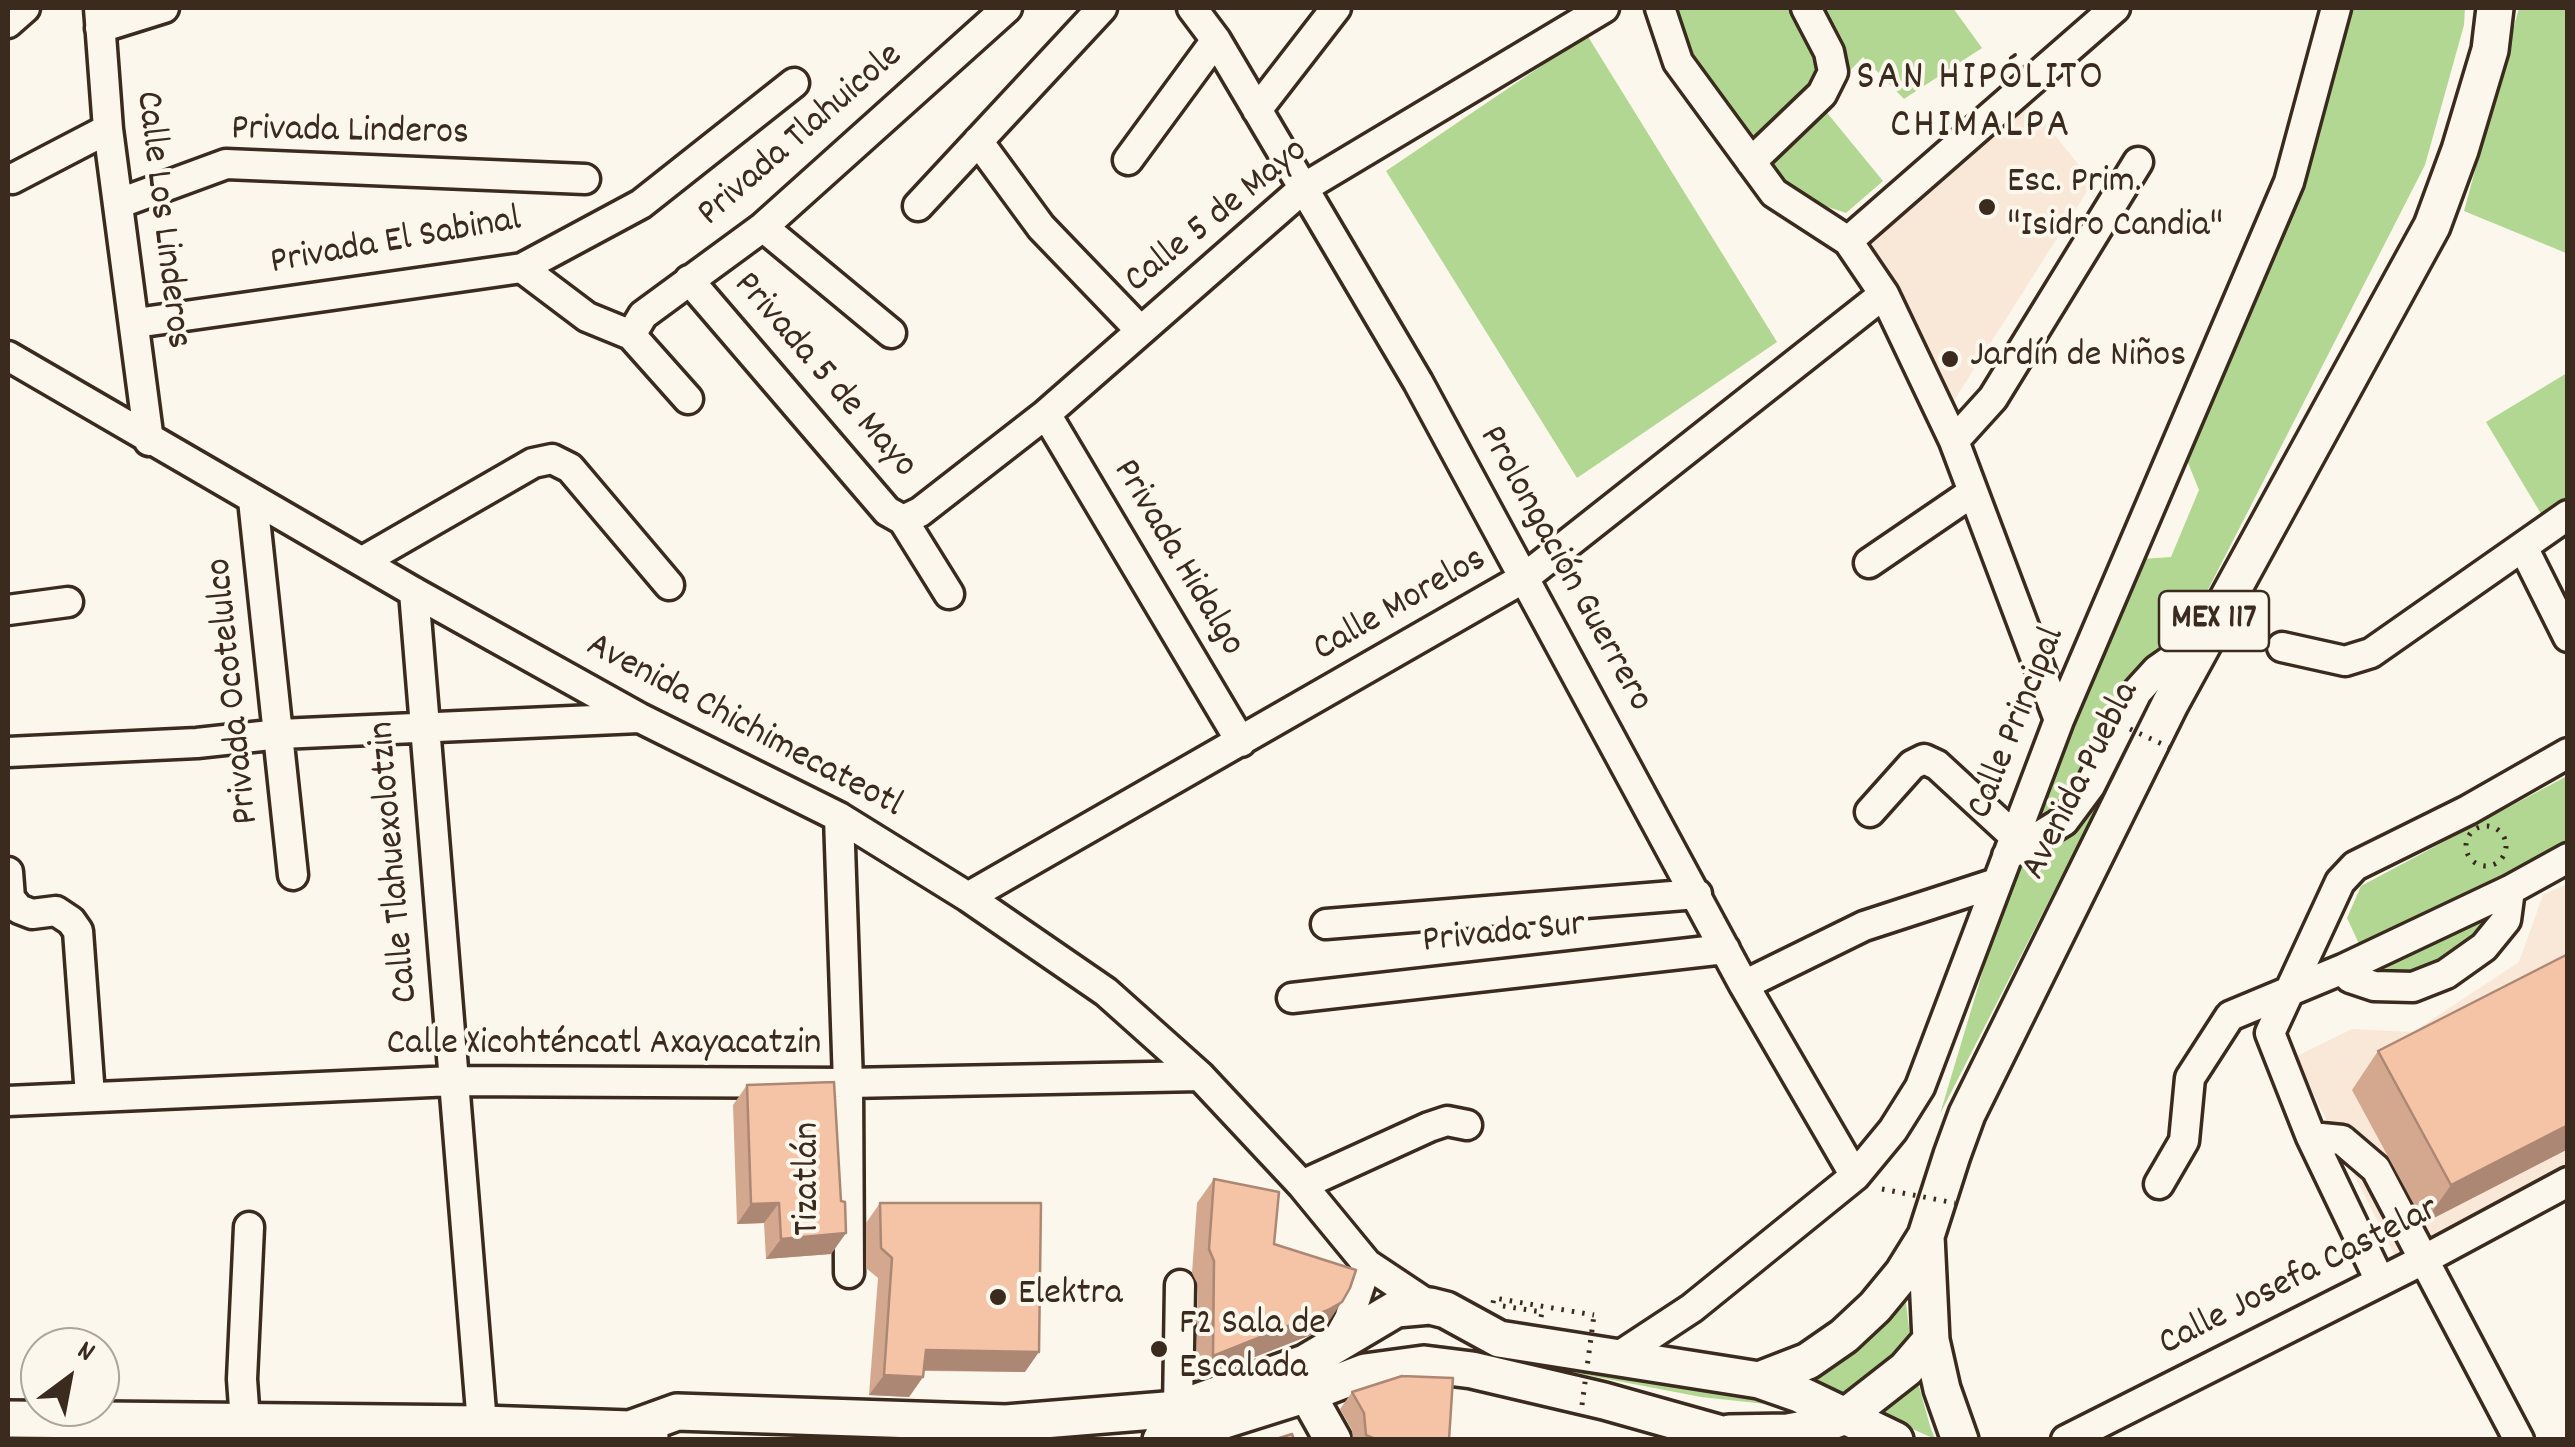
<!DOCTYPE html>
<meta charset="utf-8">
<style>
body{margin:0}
#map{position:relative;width:2575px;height:1447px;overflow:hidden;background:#fbf7ec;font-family:Dekko,sans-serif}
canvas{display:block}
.frame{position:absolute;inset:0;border:10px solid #3b2a1e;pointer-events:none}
.north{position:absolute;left:20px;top:1327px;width:100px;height:100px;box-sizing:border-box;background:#fbf7ec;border:2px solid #aea59a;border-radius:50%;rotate:32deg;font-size:28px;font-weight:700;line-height:40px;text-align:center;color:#3b2a1e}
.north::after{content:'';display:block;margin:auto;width:35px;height:45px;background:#3b2a1e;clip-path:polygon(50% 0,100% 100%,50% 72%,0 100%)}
</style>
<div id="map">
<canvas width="2575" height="1447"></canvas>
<div class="frame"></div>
<div class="north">N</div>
</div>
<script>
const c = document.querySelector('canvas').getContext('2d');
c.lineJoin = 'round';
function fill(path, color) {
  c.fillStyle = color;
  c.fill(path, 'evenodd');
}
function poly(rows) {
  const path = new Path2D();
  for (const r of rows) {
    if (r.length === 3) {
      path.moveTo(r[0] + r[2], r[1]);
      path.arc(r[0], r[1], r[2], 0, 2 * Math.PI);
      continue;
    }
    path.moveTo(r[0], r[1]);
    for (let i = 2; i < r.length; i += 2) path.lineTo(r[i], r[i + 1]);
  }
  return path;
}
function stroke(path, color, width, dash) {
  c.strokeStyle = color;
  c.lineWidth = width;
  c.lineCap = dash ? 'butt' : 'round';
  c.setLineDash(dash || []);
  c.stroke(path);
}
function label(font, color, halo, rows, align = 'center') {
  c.font = font + ' Dekko,sans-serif';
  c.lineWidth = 8;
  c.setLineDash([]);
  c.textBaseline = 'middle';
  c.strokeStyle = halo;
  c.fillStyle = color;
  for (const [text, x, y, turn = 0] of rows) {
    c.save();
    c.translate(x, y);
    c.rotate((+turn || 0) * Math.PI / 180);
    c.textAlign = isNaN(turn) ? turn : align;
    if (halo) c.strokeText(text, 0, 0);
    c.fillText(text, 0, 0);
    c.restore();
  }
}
fill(poly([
 [2024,98,2093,182,1946,413,1860,239],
 [2567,884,2567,1168,2397,1260,2295,1057,2352,1029,2413,1032,2519,962,2543,895]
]), '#f9e7d7');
fill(poly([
 [1666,8,1953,8,1982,48,1904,99,1863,57,1819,103,1883,181,1846,213,1792,195,1701,70],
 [2348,8,2465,8,2464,25,2425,165,1940,1114,2013,870,2142,559,2171,557,2199,490,2184,453],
 [2519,8,2567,8,2566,253,2464,211],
 [1587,35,1777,342,1577,478,1386,171],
 [2567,373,2567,503,2543,517,2486,422],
 [2567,776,2567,842,2360,946,2347,918,2361,886],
 [2496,900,2497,922,2478,945,2413,979,2353,969],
 [1905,1296,1910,1335,1901,1350,1848,1398,1810,1379,1835,1367,1857,1348,1887,1320],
 [1423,1343,1555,1359,1803,1408,1701,1397,1472,1353,1396,1348],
 [1915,1372,1930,1426,1935,1439,1876,1413]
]), '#b2d792');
const minor = poly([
 [99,8,108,129,149,441],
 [1192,8,1216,40,1418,382,1744,985,1855,1176],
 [1660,8,1678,62,1774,193,1848,241,1884,294,1954,441,2059,720],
 [8,23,25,8],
 [100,28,164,8],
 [1257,110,1336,8],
 [978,141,1041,227,1140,330],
 [1128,160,1216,40],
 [1751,162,1822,94,1833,72,1829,52,1806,8],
 [12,179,108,129],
 [120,203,226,164,585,179],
 [918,206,1102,8],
 [763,227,891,333],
 [1848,241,2115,8],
 [522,268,587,317,631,335],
 [689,280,887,511,903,520],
 [136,323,522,268,641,204,794,83],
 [8,356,414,592,640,718,839,817,968,897,1106,992,1200,1076,1302,1185,1367,1264,1430,1306],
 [688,399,631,335,643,315,763,227,1007,8],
 [1046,414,1241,742],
 [1954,441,1993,398,2138,162],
 [253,500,293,875],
 [903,520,920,512,1046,414,1305,187,1604,8],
 [903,520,949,594],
 [2523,547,2568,637],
 [363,561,533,463,552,459,570,468,669,585],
 [1869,563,1973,492],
 [414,592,482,1424],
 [8,610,68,602],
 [2282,647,2345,661,2371,653,2568,515],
 [8,752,197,743,280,734,639,718],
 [1870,812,1912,765,1924,759,1937,765,2014,836],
 [839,817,848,1083,849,1273],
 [2007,856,2064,821,2090,786,2137,692,2157,670,2204,637],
 [8,872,10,898,19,909,32,914,56,911,71,921,78,931,90,1096],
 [968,897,1524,578,1884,294],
 [1326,924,1697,894],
 [2343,969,2350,978,2374,986,2413,987,2446,974,2484,947,2506,920,2510,890],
 [1744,985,1864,926,1996,883],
 [1292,998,1725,949],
 [8,1101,453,1081,848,1083,1200,1076],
 [2311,1137,2342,1140,2376,1169,2519,1440],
 [2159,1184,2184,1141,2190,1078,2230,1016,2343,969,2510,890,2568,858],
 [1302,1185,1429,1127,1447,1121,1467,1125],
 [2380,1281,2311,1137,2270,1033,2340,882,2355,866,2468,810,2568,753],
 [1334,1346,1349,1319,1367,1264],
 [1616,1358,1692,1308,1855,1176,1893,1130,1920,1087,2059,720,2289,182,2336,8],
 [1178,1409,1180,1285],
 [245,1422,242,1379,249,1227],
 [2066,1440,2425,1259,2568,1182]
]);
const major = poly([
 [1307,1372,1315,1408,1333,1440],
 [1759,1380,1808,1361,1844,1336,1875,1307,1903,1273,1926,1236],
 [8,1419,482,1424,630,1429,650,1435],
 [630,1429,677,1412,1006,1423,1178,1409,1305,1363,1396,1309,1430,1306,1446,1310,1499,1339,1759,1380,1799,1394,1895,1440],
 [1729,1433,1788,1432,1815,1427,1846,1416,1906,1369,1931,1340],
 [1161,1440,1310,1393,1365,1372,1424,1364,1472,1370,1604,1401,1743,1440],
 [1960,1440,1942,1389,1931,1340,1926,1236,1952,1155,1967,1114,2170,704,2432,226,2460,150,2490,50,2495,8]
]);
stroke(minor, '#3b2a1e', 35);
stroke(major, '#3b2a1e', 42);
stroke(poly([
 [2486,846,20],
 [1493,1303,1494,1298,1594,1315],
 [1503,1306,1542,1312,1541,1317]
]), '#3b2a1e', 5, [2.5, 8]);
stroke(minor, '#fbf7ec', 28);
stroke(major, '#fbf7ec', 35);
stroke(poly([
 [2130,729,2177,751],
 [1882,1189,1955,1203],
 [1582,1405,1594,1315]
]), '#3b2a1e', 5, [2.5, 8]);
fill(poly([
 [2378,1051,2568,1149,2424,1223,2352,1090],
 [747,1085,841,1201,846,1233,831,1254,766,1259,764,1223,737,1224,733,1105],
 [1214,1179,1274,1244,1325,1327,1311,1335,1196,1380,1198,1285,1192,1273,1197,1203],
 [880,1203,1025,1372,924,1371,923,1377,909,1397,869,1395,878,1278,866,1268,866,1223],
 [1352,1392,1449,1440,1353,1440,1352,1430,1340,1409]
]), '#d3a88e');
fill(poly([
 [2568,1125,2568,1149,2424,1223,2451,1185],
 [779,1203,764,1223,737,1224,751,1204],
 [846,1233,831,1254,766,1259,781,1239],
 [1342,1302,1325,1327,1311,1335,1196,1380,1213,1356],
 [926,1350,1039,1352,1025,1372,912,1370],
 [884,1375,923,1377,909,1397,869,1395]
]), '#ac8874');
const building = poly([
 [2568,954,2568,1125,2451,1185,2378,1051,2568,954],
 [834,1082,841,1201,845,1202,846,1233,781,1239,779,1203,751,1204,747,1085,834,1082],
 [1214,1179,1279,1192,1274,1244,1356,1270,1350,1288,1342,1302,1328,1310,1213,1356,1214,1261,1209,1249,1214,1179],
 [880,1203,1041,1203,1039,1352,926,1350,923,1377,884,1375,892,1258,881,1248,880,1203],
 [1402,1376,1453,1378,1449,1440,1377,1440,1366,1435,1364,1413,1352,1392,1402,1376],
 [1292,1434,1294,1440,1273,1440,1292,1434]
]);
fill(building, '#f5c3a5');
stroke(building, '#ac8874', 2.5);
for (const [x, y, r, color] of [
 [1987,207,10,"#3b2a1e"],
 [1950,359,10,"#3b2a1e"],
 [998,1297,10,"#3b2a1e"],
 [1159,1349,10,"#3b2a1e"]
]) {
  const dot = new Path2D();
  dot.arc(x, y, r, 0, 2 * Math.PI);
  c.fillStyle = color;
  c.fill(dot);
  stroke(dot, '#fbf7ec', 4);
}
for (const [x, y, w] of [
 [2214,621,110]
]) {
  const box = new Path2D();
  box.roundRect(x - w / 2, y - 30, w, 60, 8);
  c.fillStyle = '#fbf7ec';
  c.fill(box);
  stroke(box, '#3b2a1e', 2.5);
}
label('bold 35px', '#3b2a1e', null, [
 ["MEX 117",2214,621]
]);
label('38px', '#3b2a1e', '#fbf7ec', [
 ["Privada Linderos",350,134,1],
 ["Privada Tlahuicole",802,137,-41],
 ["Calle 5 de Mayo",1218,218,-39],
 ["Calle Los Linderos",160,220,83],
 ["Privada El Sabinal",396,244,-10],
 ["Privada 5 de Mayo",823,377,49],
 ["Privada Hidalgo",1176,559,59],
 ["Prolongación Guerrero",1563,570,61],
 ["Calle Morelos",1401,607,-30],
 ["Privada Ocotelulco",236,691,-96],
 ["Calle Principal",2019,724,-68],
 ["Avenida Chichimecateotl",743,728,28],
 ["Avenida Puebla",2083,782,-63],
 ["Calle Tlahuexolotzin",397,862,-95],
 ["Privada Sur",1504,936,-6],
 ["Calle Xicohténcatl Axayacatzin",604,1047],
 ["Tizatlán",811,1179,-90],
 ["Calle Josefa Castelar",2300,1279,-27]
]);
label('38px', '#3b2a1e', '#fbf7ec', [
 ["Esc. Prim.",2007,185],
 ["\"Isidro Candia\"",2007,229],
 ["Jardín de Niños",1970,359],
 ["Elektra",1018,1297],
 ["F2 Sala de",1179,1327],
 ["Escalada",1179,1371]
], 'left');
c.letterSpacing = '2.5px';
label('42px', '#3b2a1e', '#fbf7ec', [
 ["SAN HIPÓLITO",1981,81],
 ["CHIMALPA",1981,129]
]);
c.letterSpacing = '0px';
</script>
